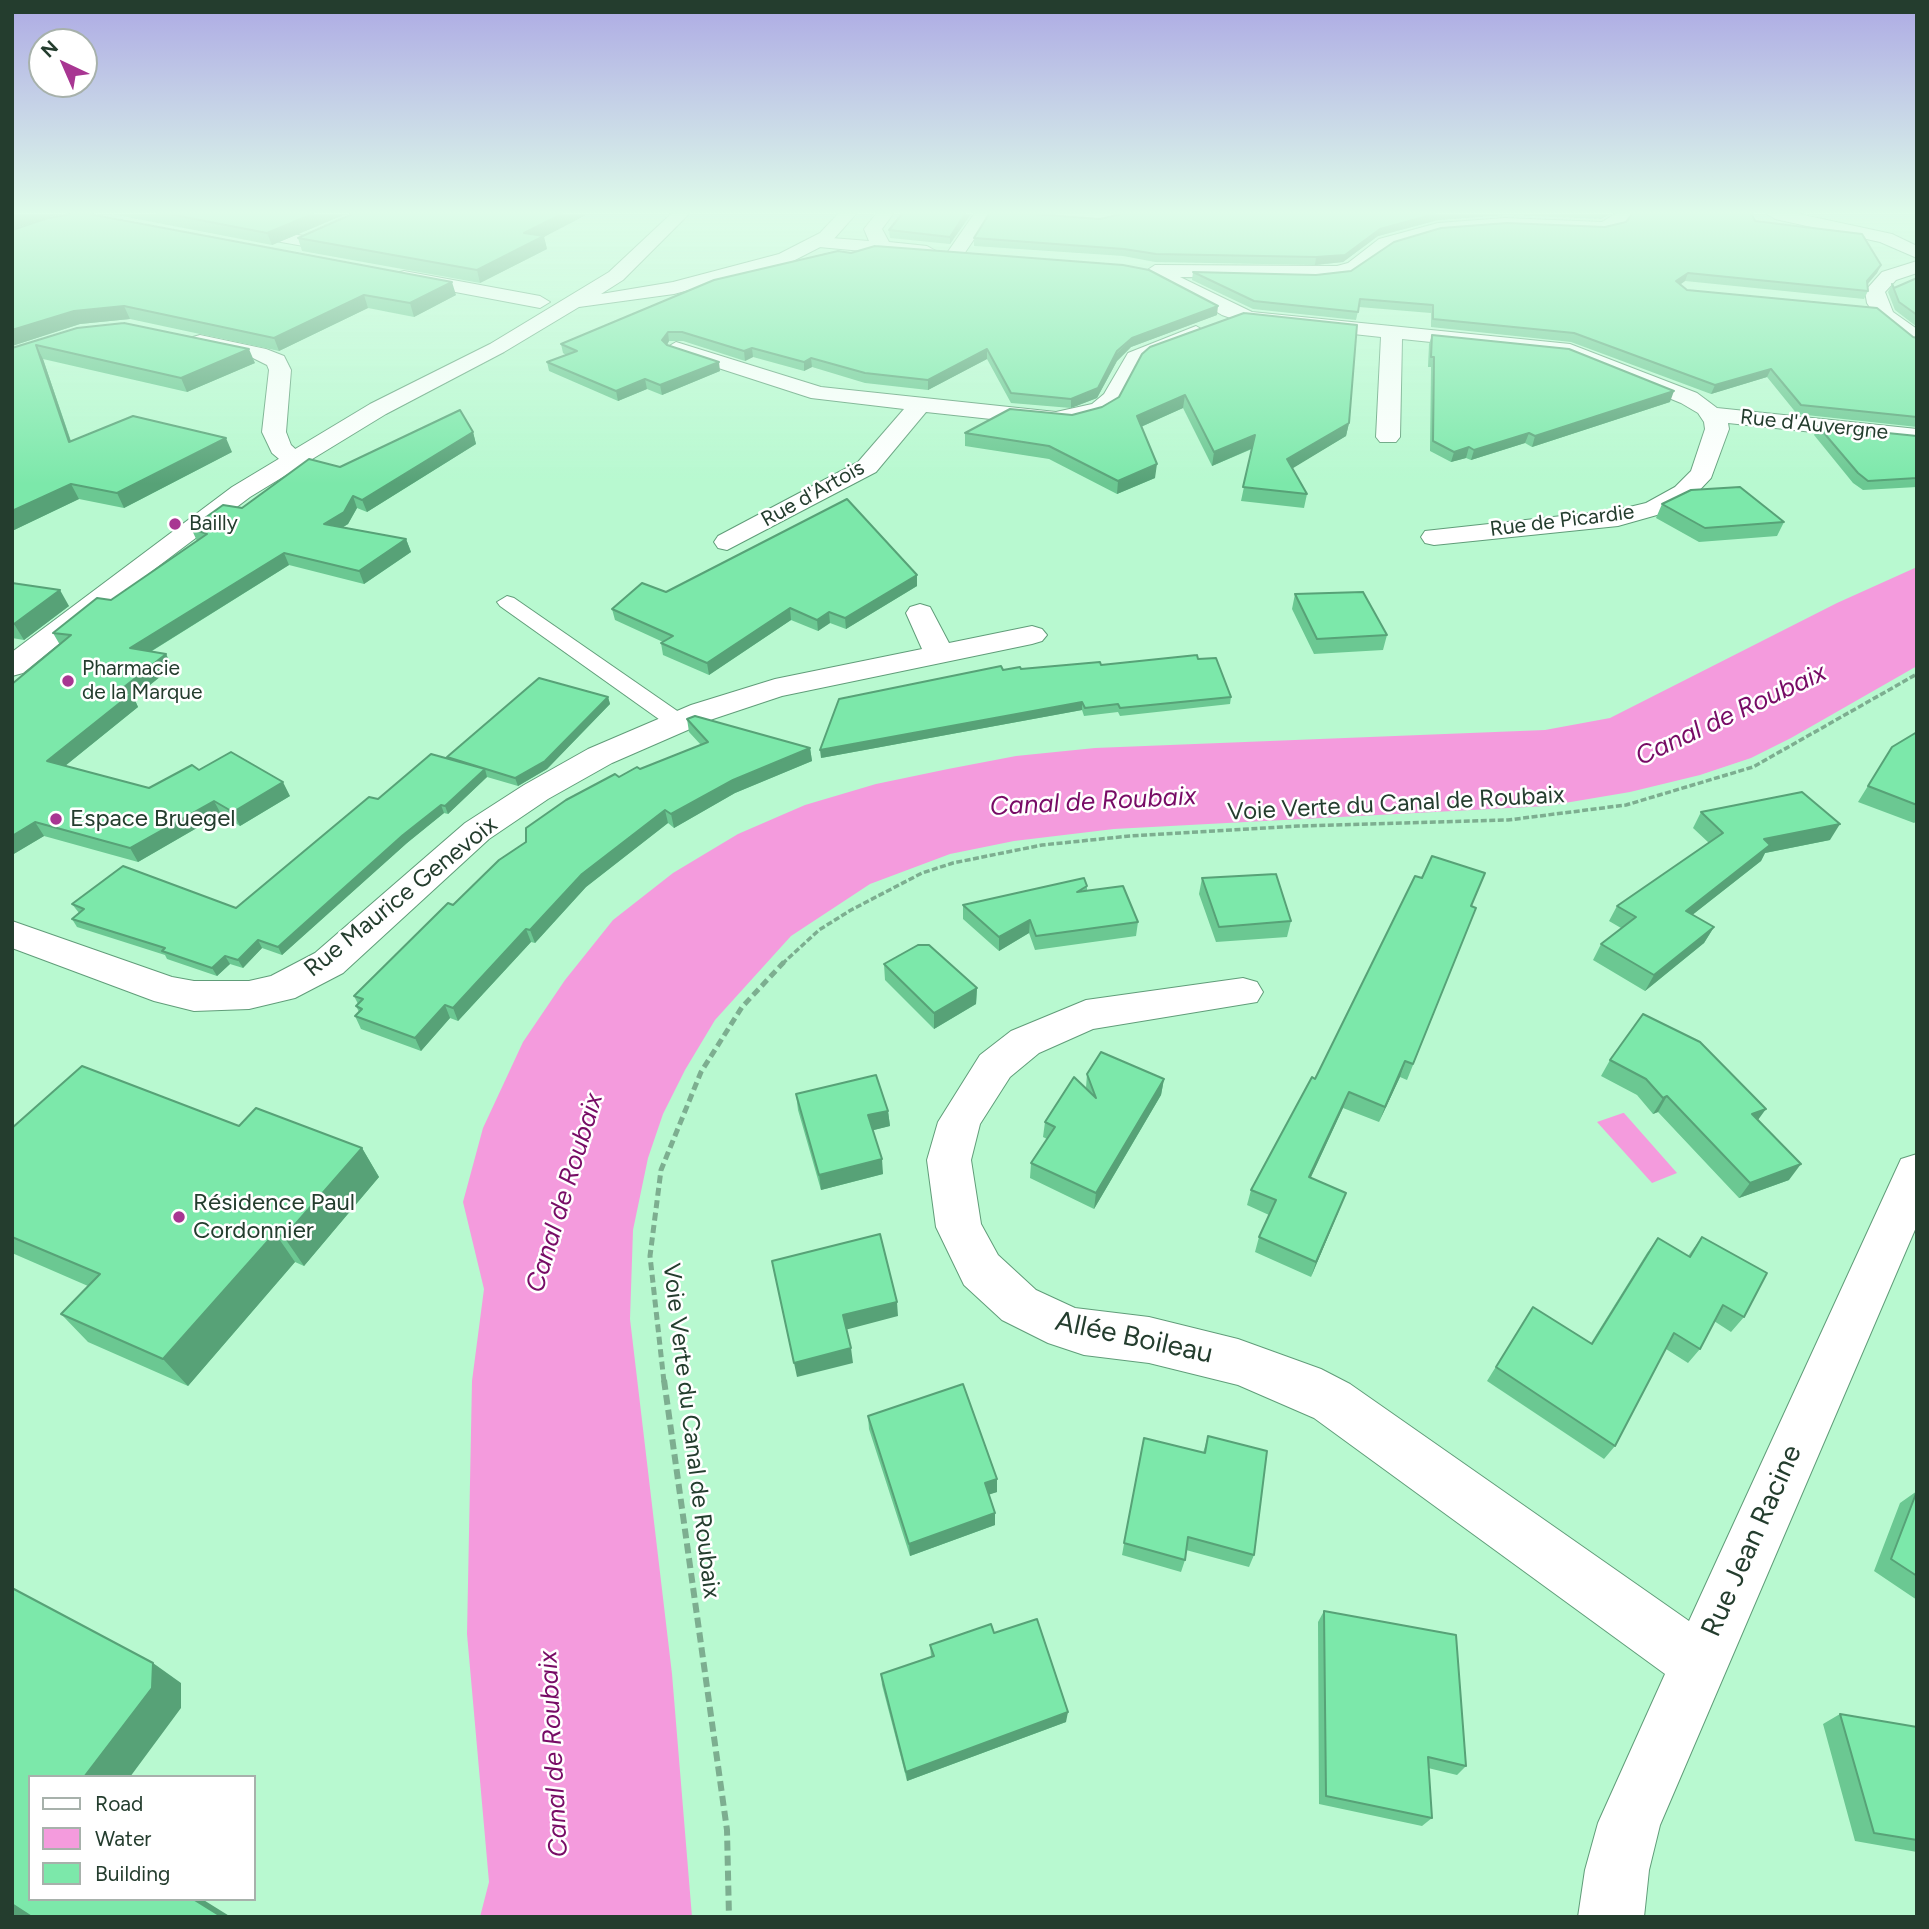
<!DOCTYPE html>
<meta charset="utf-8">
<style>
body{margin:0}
#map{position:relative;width:1929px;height:1929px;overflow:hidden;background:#b8f9d0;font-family:Figtree,sans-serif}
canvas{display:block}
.frame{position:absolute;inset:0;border:14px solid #243d2e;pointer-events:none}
.legend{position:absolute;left:28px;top:1775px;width:228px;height:126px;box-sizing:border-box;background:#fff;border:2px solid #a7b1ab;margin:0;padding:9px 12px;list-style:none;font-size:21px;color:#243d2e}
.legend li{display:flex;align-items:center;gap:14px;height:35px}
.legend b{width:35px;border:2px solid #a7b1ab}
.north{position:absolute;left:28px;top:28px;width:70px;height:70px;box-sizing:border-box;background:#fff;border:2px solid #a7b1ab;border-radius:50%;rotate:316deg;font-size:19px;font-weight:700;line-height:28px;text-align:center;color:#243d2e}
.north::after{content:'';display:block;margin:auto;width:24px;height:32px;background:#a83692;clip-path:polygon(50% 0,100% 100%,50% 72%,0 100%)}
</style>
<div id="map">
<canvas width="1929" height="1929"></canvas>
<div class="frame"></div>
<ul class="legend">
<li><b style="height:9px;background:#fff"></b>Road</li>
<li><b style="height:19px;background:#f49bdd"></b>Water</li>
<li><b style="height:19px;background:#7ce8aa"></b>Building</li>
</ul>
<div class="north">N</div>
</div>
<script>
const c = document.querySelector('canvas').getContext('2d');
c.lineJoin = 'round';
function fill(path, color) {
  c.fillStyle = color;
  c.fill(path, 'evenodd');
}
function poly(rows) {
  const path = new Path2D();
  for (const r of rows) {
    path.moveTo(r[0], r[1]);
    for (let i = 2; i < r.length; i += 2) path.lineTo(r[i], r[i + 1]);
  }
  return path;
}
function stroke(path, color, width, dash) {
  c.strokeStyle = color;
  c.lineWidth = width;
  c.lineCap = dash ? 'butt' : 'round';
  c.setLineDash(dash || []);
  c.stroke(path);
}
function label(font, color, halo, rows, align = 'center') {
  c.font = font + ' Figtree,sans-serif';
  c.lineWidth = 5;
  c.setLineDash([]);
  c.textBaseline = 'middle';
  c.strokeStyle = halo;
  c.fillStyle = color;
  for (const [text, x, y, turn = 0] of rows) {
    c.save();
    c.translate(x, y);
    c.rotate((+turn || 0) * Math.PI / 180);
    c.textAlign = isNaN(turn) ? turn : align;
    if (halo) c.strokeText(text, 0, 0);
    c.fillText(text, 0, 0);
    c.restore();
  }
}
fill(poly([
 [1917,567,1917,666,1791,738,1751,758,1700,775,1630,792,1547,806,1114,829,1014,841,950,854,870,884,791,936,715,1020,685,1070,663,1114,648,1158,633,1230,630,1319,672,1674,692,1917,480,1917,489,1882,467,1634,472,1381,484,1289,463,1202,483,1128,523,1042,565,980,613,920,673,873,738,834,805,805,876,784,948,769,1016,756,1095,748,1545,730,1610,718,1837,603],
 [1623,1113,1624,1113,1677,1173,1652,1183,1597,1122]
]), '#f49bdd');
const lane = poly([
 [507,596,514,598,686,717,689,722,686,727,670,727,500,606,497,602,507,596]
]);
const street = poly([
 [157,214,182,214,348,244,357,249,348,254,164,221,158,220,157,214],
 [876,214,893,214,882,229,889,242,927,246,936,251,927,256,884,253,819,247,810,242,819,237,869,241,864,229,876,214],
 [974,214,991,214,962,257,950,257,947,253,974,214],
 [1024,214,1127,214,1125,218,1100,224,1032,219,1024,214],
 [1615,214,1633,214,1621,228,1602,232,1505,228,1439,233,1391,247,1362,271,1338,278,1180,277,1252,312,1570,344,1697,393,1717,408,1917,429,1917,443,1728,423,1729,429,1711,478,1693,497,1664,513,1618,526,1434,545,1425,543,1421,537,1425,531,1617,510,1646,503,1675,487,1691,471,1705,429,1704,422,1698,413,1681,403,1566,356,1402,339,1400,437,1396,442,1380,442,1376,437,1381,337,1242,322,1222,315,1146,271,1155,265,1337,266,1348,263,1379,239,1438,223,1505,218,1602,222,1615,214],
 [1767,214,1799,214,1892,234,1917,246,1917,258,1880,242,1775,219,1767,214],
 [1917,261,1917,273,1896,280,1885,292,1893,312,1917,329,1917,345,1878,320,1867,303,1865,291,1882,272,1917,261],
 [404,271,540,296,550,302,540,308,397,281,395,277,397,273,404,271],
 [1196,326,1206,332,1203,336,1143,361,1124,398,1108,414,1081,423,1056,426,926,412,876,472,727,550,718,548,714,542,718,536,858,462,904,409,811,398,669,352,666,348,676,342,821,387,1056,412,1092,404,1104,394,1128,353,1196,326],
 [200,335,266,349,284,356,291,370,286,432,291,445,306,459,303,464,285,464,272,453,262,432,269,370,267,365,253,358,193,345,190,341,193,337,200,335],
 [920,604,930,607,949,643,1032,626,1042,629,1047,635,1042,641,1032,644,782,696,713,719,612,763,548,799,489,839,343,973,295,998,249,1009,194,1011,154,1001,12,948,12,921,172,977,194,981,249,981,271,976,315,953,465,823,524,785,588,749,691,705,775,679,922,649,906,613,910,607,920,604],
 [1243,978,1257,982,1263,992,1257,1002,1093,1029,1039,1053,1010,1077,980,1124,971,1160,981,1224,998,1255,1036,1290,1075,1308,1149,1317,1238,1339,1321,1369,1350,1384,1689,1621,1895,1172,1901,1159,1917,1154,1917,1225,1660,1825,1649,1870,1644,1917,1578,1917,1585,1870,1598,1823,1665,1674,1314,1418,1238,1385,1149,1363,1084,1355,1048,1343,1002,1320,964,1285,936,1227,927,1160,938,1122,980,1055,1011,1031,1086,1000,1243,978]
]);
const secondary = poly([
 [671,214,689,214,623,280,601,294,673,282,779,254,820,233,838,214,856,214,832,241,791,262,674,294,579,307,504,352,386,414,250,497,103,608,23,673,12,676,12,652,232,487,370,404,490,344,609,272,671,214]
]);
stroke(lane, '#609d79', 2);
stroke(street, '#609d79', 2);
stroke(secondary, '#609d79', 2);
stroke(poly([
 [782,964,819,930,851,910,922,873,953,863,1042,845,1130,836,1298,826,1508,820,1626,805,1753,767,1917,674]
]), '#7dae90', 3.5, [6, 2.5]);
stroke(poly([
 [664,1382,650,1256,661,1170,701,1072,742,1007,784,962]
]), '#7dae90', 5, [8, 4.5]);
stroke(poly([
 [664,1380,727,1830,729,1917]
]), '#7dae90', 6, [10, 5]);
fill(lane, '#fff');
fill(street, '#fff');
fill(secondary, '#fff');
fill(poly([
 [111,214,346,214,272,245],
 [902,214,971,214,950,244,890,238,889,230],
 [1121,214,1610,214,1601,219,1505,215,1438,220,1378,236,1343,262,1315,265,1155,262,1123,256,974,246,974,238,1100,219],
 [1755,221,1881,265,1877,273,1867,285,1868,291,1864,299,1685,281,1680,285,1687,290,1917,338,1917,427,1797,414,1767,377,1711,394,1571,342,1431,327,1431,313,1359,307,1356,320,1253,309,1192,280,1193,272,1316,275,1351,271,1605,227,1626,222],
 [12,230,456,295,414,317,368,308,279,351,130,319,80,324,12,346],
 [544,237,547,249,480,283,302,251,298,238],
 [1917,278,1917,327,1895,310,1888,292,1892,284,1894,288],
 [714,280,1217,315,1131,347,1117,361,1097,398,1071,408,1011,403,987,359,928,390,865,383,812,367,804,371,753,357,745,361,683,341,669,341,667,345,720,371,662,395,647,389,618,401,549,371,547,362,566,355,563,353,561,344],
 [77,328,255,363,187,392,43,359,71,441,232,452,124,508,79,499,12,531,12,348],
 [1432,335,1670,402,1532,447,1525,443,1471,460,1466,458,1451,462,1430,451,1431,367,1428,367,1429,344],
 [1142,354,1349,423,1346,436,1292,468,1307,494,1304,508,1241,501,1252,449,1212,466,1183,408,1141,427,1155,478,1117,494,1049,459,965,446,965,433,1072,415,1102,407,1119,397],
 [1818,426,1917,436,1917,487,1863,490,1853,483,1814,435],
 [473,432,476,444,367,512,357,508,348,524,343,527,406,539,411,552,364,584,289,565,152,651,166,654,172,667,134,698,138,707,65,766,149,788,199,770,290,796,240,826,221,814,138,862,44,836,12,855,60,645,53,633,111,600,197,541,191,528,340,467],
 [1662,504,1784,522,1777,536,1699,542,1656,518],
 [12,583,69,606,24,640,12,638],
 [917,586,846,629,830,623,818,631,791,620,709,675,663,655,661,643,663,642,615,620,612,609,666,592],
 [1295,594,1387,635,1383,650,1314,654,1292,609],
 [1198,659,1231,697,1230,704,1120,716,1118,712,1084,716,1082,710,821,758,1003,670,1101,665],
 [608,697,610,704,547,769,518,786,487,777,448,814,444,813,407,843,282,955,262,948,243,968,230,964,217,976,167,959,165,955,77,927,72,919,79,913,72,904,236,908,378,799,448,759],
 [687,719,810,748,812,761,735,793,674,828,668,823,586,887,535,943,531,942,458,1021,450,1018,421,1051,361,1029,355,1016,359,1012,356,1006,358,1004,354,996,453,905,526,842,619,777,701,745,689,732],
 [1917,732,1917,821,1914,823,1858,802,1892,747],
 [1701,812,1830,840,1765,853,1761,861,1692,915,1714,927,1704,943,1645,991,1593,960,1601,944,1621,928,1609,921,1617,906,1709,843,1693,828],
 [1202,878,1291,921,1287,937,1216,942,1199,894],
 [1087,886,1087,891,1138,922,1136,936,1035,950,1029,933,999,951,963,919,963,905],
 [1472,906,1476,908,1407,1080,1400,1077,1379,1122,1343,1108,1311,1177,1340,1208,1311,1277,1255,1252,1259,1237,1269,1215,1247,1205,1251,1190,1315,1079],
 [884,964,977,988,976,1004,934,1029,885,980],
 [1610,1060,1758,1120,1789,1180,1739,1198,1658,1112,1653,1114,1637,1095,1601,1076],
 [1087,1074,1164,1079,1161,1095,1094,1209,1030,1178,1031,1163,1047,1139,1043,1137,1045,1122,1086,1088],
 [796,1094,888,1111,890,1126,873,1130,883,1174,821,1190,798,1110],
 [12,1128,362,1148,379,1177,304,1266,295,1262,188,1386,88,1342,61,1314,88,1286,12,1253],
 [1702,1237,1744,1317,1731,1332,1714,1321,1700,1349,1688,1363,1666,1349,1615,1446,1604,1459,1487,1381,1533,1307,1591,1343,1647,1253,1658,1238,1688,1256],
 [868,1416,997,1479,997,1492,989,1494,995,1525,910,1556,869,1429],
 [1208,1436,1254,1555,1249,1567,1186,1550,1185,1560,1181,1572,1122,1555,1141,1451,1203,1453],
 [1917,1491,1917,1600,1874,1571,1900,1503],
 [1324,1611,1466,1766,1457,1775,1428,1768,1432,1818,1422,1826,1319,1804,1318,1622],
 [994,1633,1066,1722,907,1781,882,1685,881,1674,931,1657,930,1645],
 [1840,1714,1917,1727,1917,1852,1855,1841,1823,1724]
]), '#6bc892');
fill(poly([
 [15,214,59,214,12,229,12,215],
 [313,214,346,214,272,245,267,233],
 [562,214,588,214,544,237,547,249,480,283,477,270,524,233],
 [965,214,971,214,950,244,950,237],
 [1435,214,1505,214,1505,215,1438,220,1378,236,1343,262,1315,265,1316,257,1380,229],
 [1603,214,1610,214,1601,219],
 [1881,265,1877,273,1863,289,1867,281],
 [1688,273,1685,281,1673,289,1676,281],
 [452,282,456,295,414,317,410,303],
 [364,295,368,308,279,351,274,338],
 [124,306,130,319,80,324,12,346,12,330,74,311],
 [1218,306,1217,315,1131,347,1117,361,1097,398,1071,408,1071,399,1132,338],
 [668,332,669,341,664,350,662,340],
 [36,345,43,359,76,457,69,442],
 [752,348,753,357,745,361,744,351],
 [249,349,255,363,187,392,181,378],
 [987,349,987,359,928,390,928,380],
 [811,358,812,367,804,371,804,362],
 [719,362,720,371,662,395,660,385],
 [1771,369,1767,377,1711,394,1715,385],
 [645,379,647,389,618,401,616,391],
 [1674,391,1670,402,1532,447,1535,436],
 [1185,395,1183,408,1136,429,1137,416],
 [1349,423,1346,436,1285,473,1287,459],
 [473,432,476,444,367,512,362,500],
 [1529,433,1525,443,1471,460,1474,450],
 [1255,435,1253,448,1212,466,1214,452],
 [226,438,232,452,124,508,117,493],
 [1469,447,1466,458,1451,462,1454,452],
 [1157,464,1155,478,1117,494,1118,481],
 [71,484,79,499,12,531,12,511],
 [353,496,357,508,348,524,329,536,324,524],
 [406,539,411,552,364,584,359,571],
 [284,553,289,565,137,660,130,648],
 [917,575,917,586,846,629,845,618],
 [60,590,69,606,24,640,14,624],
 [790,608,791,620,709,675,707,663],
 [829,612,830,623,818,631,817,620],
 [166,654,172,667,134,698,138,707,55,774,47,761,119,691],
 [608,697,610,704,547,769,518,786,515,778],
 [1082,702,1082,710,821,758,820,750],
 [810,748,812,761,735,793,674,828,671,814,733,780],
 [485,769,487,777,448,814,445,806],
 [283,782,290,796,240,826,233,812],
 [214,801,221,814,138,862,130,848],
 [441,805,444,813,407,843,282,955,278,947,403,835],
 [665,810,668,823,586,887,535,943,530,930,582,874],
 [35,822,44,836,12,855,12,836],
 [1840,824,1830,840,1765,853,1761,861,1677,927,1686,911,1764,839],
 [1030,920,1029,933,999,951,999,937],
 [1714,927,1704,943,1645,991,1654,975],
 [526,929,531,942,458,1021,453,1008],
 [258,940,262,948,243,968,238,960],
 [225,956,230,964,217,976,212,968],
 [977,988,976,1004,934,1029,934,1013],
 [445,1005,450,1018,421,1051,415,1038],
 [1405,1061,1400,1077,1379,1122,1385,1107],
 [1164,1079,1161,1095,1094,1209,1096,1193],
 [1349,1092,1343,1108,1304,1192,1309,1177],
 [1667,1096,1658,1112,1653,1114,1663,1098],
 [1766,1109,1755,1124,1752,1114],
 [888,1111,890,1126,870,1131,868,1115],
 [362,1148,379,1177,304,1266,284,1237],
 [882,1159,883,1174,821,1190,819,1175],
 [1801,1164,1789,1180,1739,1198,1750,1183],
 [1346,1193,1340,1208,1311,1277,1316,1262],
 [275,1233,295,1262,188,1386,163,1359],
 [897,1302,898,1316,845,1330,843,1315],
 [851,1348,853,1363,797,1377,794,1363],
 [997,1479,997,1492,985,1496,985,1483],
 [995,1513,995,1525,910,1556,909,1544],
 [153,1663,181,1683,181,1708,130,1777,84,1777],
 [1068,1712,1066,1722,907,1781,906,1772],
 [193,1899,202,1899,231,1917,222,1917],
 [12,1903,48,1917,12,1917]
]), '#57a277');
const building = poly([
 [72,214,89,214,452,282,410,303,364,295,274,338,124,306,74,311,12,330,12,230,48,218,72,214],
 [169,214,313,214,267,233,169,214],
 [352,214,562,214,524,233,544,236,477,270,298,238,352,214],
 [902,214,965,214,950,237,889,230,902,214],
 [989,214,1033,214,1100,219,1121,214,1435,214,1380,229,1345,255,1316,257,1156,254,1124,249,974,238,989,214],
 [1632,214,1752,214,1755,221,1862,234,1881,265,1867,281,1868,291,1688,273,1676,281,1687,290,1877,308,1913,337,1917,338,1917,417,1801,405,1771,369,1715,385,1574,333,1433,319,1433,305,1360,299,1358,312,1254,301,1193,272,1316,275,1351,271,1394,242,1441,228,1507,223,1605,227,1626,222,1632,214],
 [875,246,1123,265,1149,270,1218,306,1132,338,1117,351,1098,388,1071,399,1011,393,987,349,928,380,865,373,811,358,804,362,752,348,744,351,682,332,668,332,662,340,667,345,719,362,660,385,645,379,616,391,547,362,577,351,561,344,714,280,838,251,851,253,875,246],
 [1917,278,1917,315,1899,302,1892,284,1894,288,1917,278],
 [1244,313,1357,325,1349,423,1287,459,1307,494,1243,487,1255,435,1214,452,1185,395,1137,416,1157,464,1118,481,1049,446,965,433,1010,409,1072,415,1102,407,1119,397,1142,354,1150,347,1244,313],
 [124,323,249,349,181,378,36,345,69,442,133,416,226,438,117,493,71,484,12,511,12,348,77,328,124,323],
 [1432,335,1569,349,1674,391,1535,436,1529,433,1474,450,1469,447,1454,452,1433,441,1434,357,1431,357,1432,335],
 [460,410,473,432,362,500,353,496,344,512,324,524,406,539,359,571,284,553,130,648,166,654,119,691,131,694,47,761,149,788,192,765,199,770,231,752,283,782,233,812,214,801,130,848,35,822,12,836,12,684,71,635,53,633,97,598,111,600,207,534,191,528,223,505,242,508,309,459,340,467,460,410],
 [1818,426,1917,436,1917,478,1868,481,1858,473,1818,426],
 [1740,487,1784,522,1705,528,1662,504,1691,490,1740,487],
 [847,499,917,575,845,618,829,612,817,620,790,608,707,663,661,643,673,636,612,609,642,583,666,592,847,499],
 [12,583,60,590,14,624,12,624,12,583],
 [1363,592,1387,635,1317,639,1295,594,1363,592],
 [1197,655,1198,659,1216,658,1231,697,1120,708,1118,704,1085,708,1082,702,820,750,839,699,1001,666,1003,670,1020,667,1021,669,1100,662,1101,665,1197,655],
 [539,678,608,697,545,761,515,778,447,757,539,678],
 [695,716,810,748,733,780,671,814,665,810,582,874,530,930,526,929,453,1008,445,1005,415,1038,355,1016,362,1009,356,1006,363,999,354,996,448,903,453,905,499,860,526,842,526,828,566,800,615,774,619,777,637,767,640,769,708,742,687,719,695,716],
 [1917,732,1917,805,1868,786,1892,747,1917,732],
 [431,754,485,769,445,806,441,805,403,835,278,947,258,940,238,960,225,956,212,968,162,951,165,948,72,919,84,909,72,904,123,866,236,908,369,797,378,799,431,754],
 [1802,792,1840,824,1764,839,1770,845,1686,911,1714,927,1654,975,1601,944,1636,917,1617,906,1723,833,1701,812,1802,792],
 [1432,856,1485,873,1471,906,1476,908,1413,1064,1405,1061,1385,1107,1349,1092,1309,1177,1346,1193,1316,1262,1259,1237,1276,1200,1251,1190,1312,1077,1315,1079,1415,876,1422,878,1432,856],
 [1276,874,1291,921,1219,927,1202,878,1276,874],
 [1084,878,1087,886,1077,892,1123,886,1138,922,1036,936,1030,920,999,937,963,905,1084,878],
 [918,945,929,945,977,988,934,1013,884,964,918,945],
 [1643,1014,1700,1042,1766,1109,1752,1114,1801,1164,1750,1183,1667,1096,1663,1098,1646,1079,1610,1060,1643,1014],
 [1101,1052,1164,1079,1096,1193,1031,1163,1055,1127,1045,1122,1074,1077,1096,1098,1087,1074,1101,1052],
 [82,1066,239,1126,256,1108,362,1148,284,1237,275,1233,163,1359,61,1314,100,1274,12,1237,12,1128,82,1066],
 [876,1075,888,1111,868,1115,882,1159,819,1175,796,1094,876,1075],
 [880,1234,897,1302,843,1315,851,1348,794,1363,772,1261,880,1234],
 [1702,1237,1767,1273,1744,1317,1723,1305,1700,1349,1674,1333,1615,1446,1496,1367,1533,1307,1592,1344,1658,1238,1690,1257,1702,1237],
 [963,1384,997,1479,985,1483,995,1513,909,1544,868,1416,963,1384],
 [1208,1436,1267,1451,1254,1555,1188,1537,1185,1560,1124,1543,1144,1438,1205,1453,1208,1436],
 [1917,1491,1917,1576,1891,1559,1917,1491],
 [12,1588,153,1663,152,1688,84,1777,30,1777,30,1899,193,1899,222,1917,32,1917,12,1904,12,1588],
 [1324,1611,1456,1635,1466,1766,1428,1757,1432,1818,1326,1796,1324,1611],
 [1037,1619,1068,1712,906,1772,881,1674,934,1656,930,1645,991,1624,994,1633,1037,1619],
 [1840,1714,1917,1727,1917,1840,1874,1833,1840,1714]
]);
fill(building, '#7ce8aa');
stroke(building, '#57a277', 2);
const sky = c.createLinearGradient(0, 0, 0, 484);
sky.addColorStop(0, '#adaae4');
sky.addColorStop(0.44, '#dffcea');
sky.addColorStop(1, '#dffcea00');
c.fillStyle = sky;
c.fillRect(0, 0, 1929, 484);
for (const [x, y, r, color] of [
 [175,524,7,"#a83692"],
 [68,681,7,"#a83692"],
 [56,819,7,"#a83692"],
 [179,1217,7,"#a83692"]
]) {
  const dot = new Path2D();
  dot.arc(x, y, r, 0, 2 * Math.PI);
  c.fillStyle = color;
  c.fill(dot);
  stroke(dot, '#fff', 2.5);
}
label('21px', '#243d2e', '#fff', [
 ["Rue d'Auvergne",1814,425,6],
 ["Rue d'Artois",813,494,-29],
 ["Rue de Picardie",1562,521,-7]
]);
label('21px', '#243d2e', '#fff', [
 ["Bailly",189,524],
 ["Pharmacie",82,669],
 ["de la Marque",82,693]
], 'left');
label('24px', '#243d2e', '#fff', [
 ["Voie Verte du Canal de Roubaix",1396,804,-3],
 ["Rue Maurice Genevoix",401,897,-39],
 ["Voie Verte du Canal de Roubaix",691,1431,83]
]);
label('24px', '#243d2e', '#fff', [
 ["Espace Bruegel",70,819],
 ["Résidence Paul",193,1203],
 ["Cordonnier",193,1231]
], 'left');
label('italic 26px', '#770b65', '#fff', [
 ["Canal de Roubaix",1731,715,-25],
 ["Canal de Roubaix",1093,802,-3],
 ["Canal de Roubaix",565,1193,-73],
 ["Canal de Roubaix",554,1754,-93]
]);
label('28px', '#243d2e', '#fff', [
 ["Allée Boileau",1134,1338,12],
 ["Rue Jean Racine",1752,1541,-66]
]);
</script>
